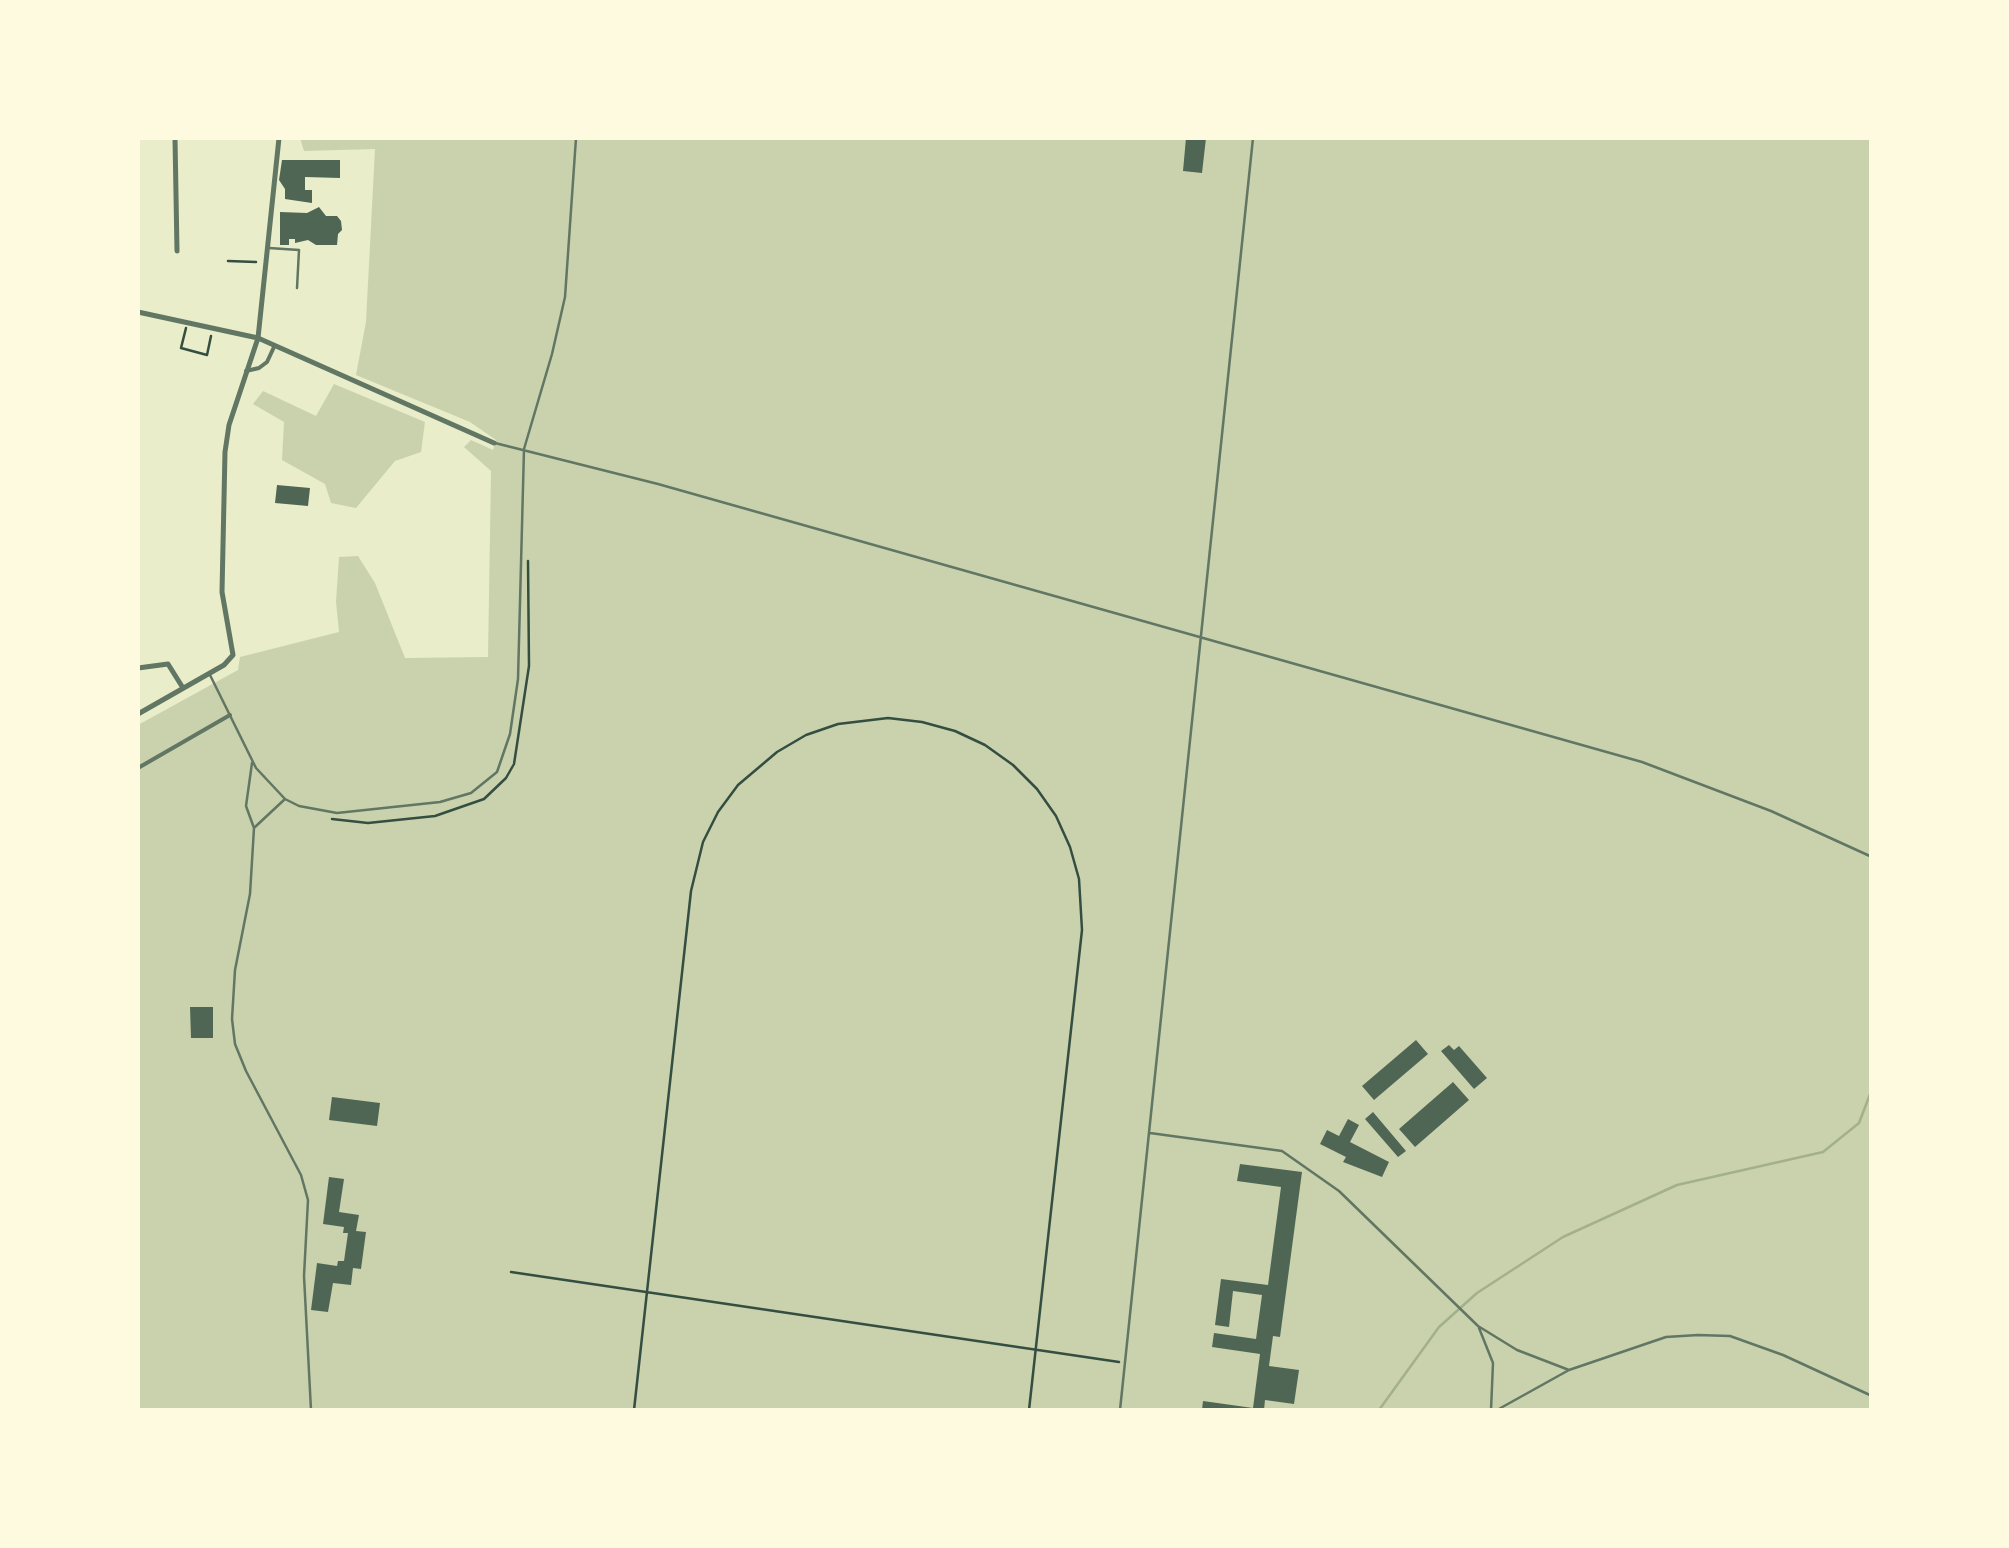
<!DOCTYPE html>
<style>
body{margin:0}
#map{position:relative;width:2009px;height:1548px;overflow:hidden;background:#e9edc9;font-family:Roboto,sans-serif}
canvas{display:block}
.frame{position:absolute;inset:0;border:140px solid #fefae0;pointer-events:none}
</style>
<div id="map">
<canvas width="2009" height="1548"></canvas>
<div class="frame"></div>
</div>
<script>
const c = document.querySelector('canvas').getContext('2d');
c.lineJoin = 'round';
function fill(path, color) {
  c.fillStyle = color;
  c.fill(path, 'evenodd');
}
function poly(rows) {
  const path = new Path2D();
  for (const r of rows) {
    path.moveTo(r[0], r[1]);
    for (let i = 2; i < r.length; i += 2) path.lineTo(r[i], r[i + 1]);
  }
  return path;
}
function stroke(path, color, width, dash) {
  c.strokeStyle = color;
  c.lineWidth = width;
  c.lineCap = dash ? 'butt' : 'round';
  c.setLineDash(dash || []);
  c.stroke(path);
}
fill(poly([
 [300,138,1871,138,1871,1410,138,1410,138,725,238,670,240,657,339,632,336,602,339,557,358,556,375,583,405,658,488,657,491,471,464,447,471,440,493,450,496,440,470,422,356,375,366,322,375,149,304,151],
 [334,384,425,422,421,452,395,461,356,508,331,503,325,484,282,460,284,422,253,404,263,391,316,416]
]), '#cad2ad');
stroke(poly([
 [1379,1410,1439,1327,1477,1293,1563,1237,1677,1185,1823,1152,1859,1123,1872,1089]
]), '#a3b18a', 2.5);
fill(poly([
 [1186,138,1206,138,1202,173,1183,171],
 [282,160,340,160,340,178,305,177,305,190,312,190,312,203,285,199,285,189,279,180],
 [319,207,326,216,337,216,341,221,342,230,338,234,337,245,316,245,308,240,295,243,295,239,289,239,289,245,280,245,280,212,307,213],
 [277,485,310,488,308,506,275,503],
 [190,1007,213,1007,213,1038,191,1038],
 [1416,1040,1428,1054,1374,1100,1362,1086],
 [1449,1045,1454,1050,1459,1046,1487,1078,1474,1089,1441,1051],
 [1453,1082,1469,1100,1415,1147,1399,1129],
 [332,1097,380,1103,377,1126,329,1120],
 [1373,1112,1406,1151,1398,1157,1365,1119],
 [1348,1119,1359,1125,1350,1142,1389,1162,1382,1177,1343,1162,1346,1157,1320,1144,1327,1130,1339,1136],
 [1240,1164,1302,1172,1280,1337,1273,1336,1269,1366,1299,1370,1294,1404,1265,1400,1264,1410,1202,1410,1203,1401,1253,1408,1260,1354,1212,1347,1214,1333,1256,1339,1262,1295,1233,1291,1229,1327,1215,1325,1221,1279,1268,1285,1281,1187,1237,1181],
 [329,1177,344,1179,339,1212,359,1215,356,1231,366,1232,361,1269,353,1268,351,1285,333,1283,328,1312,311,1310,317,1263,337,1266,338,1261,344,1261,348,1233,343,1233,344,1227,323,1224]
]), '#4f6655');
stroke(poly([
 [228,261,256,262],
 [186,328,181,348,207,355,211,336],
 [332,819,368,823,435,816,484,799,506,778,514,764,529,666,528,561],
 [511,1272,1119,1362],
 [634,1410,691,891,703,842,718,812,738,785,777,752,806,735,838,724,888,718,922,722,955,731,985,745,1013,765,1037,789,1056,816,1070,847,1079,879,1082,930,1029,1410]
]), '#344e41', 2.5);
stroke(poly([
 [269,248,299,250,297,288],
 [495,443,658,484,1642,762,1771,811,1872,857],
 [210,675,256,768,285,799,299,806,337,813,440,802,471,793,497,772,510,734,518,679,524,449,552,354,565,297,576,138],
 [252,763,246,806,254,828,250,894,235,970,232,1019,235,1044,246,1071,301,1175,308,1200,304,1276,311,1410],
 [255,827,285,799],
 [1150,1133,1282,1151,1339,1191,1478,1326,1517,1350,1569,1370],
 [1479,1328,1493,1363,1491,1410],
 [1120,1410,1253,138],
 [1497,1410,1569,1370,1666,1337,1698,1335,1730,1336,1783,1355,1872,1396]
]), '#617663', 2.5);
stroke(poly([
 [246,371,259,368,267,362,274,347],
 [138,768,230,715]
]), '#617663', 4);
stroke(poly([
 [175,138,177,251],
 [138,312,258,338,494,443],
 [138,668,168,664,183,688],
 [138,714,224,665,233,655,222,592,225,452,229,425,258,338,279,138]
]), '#617663', 5);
</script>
